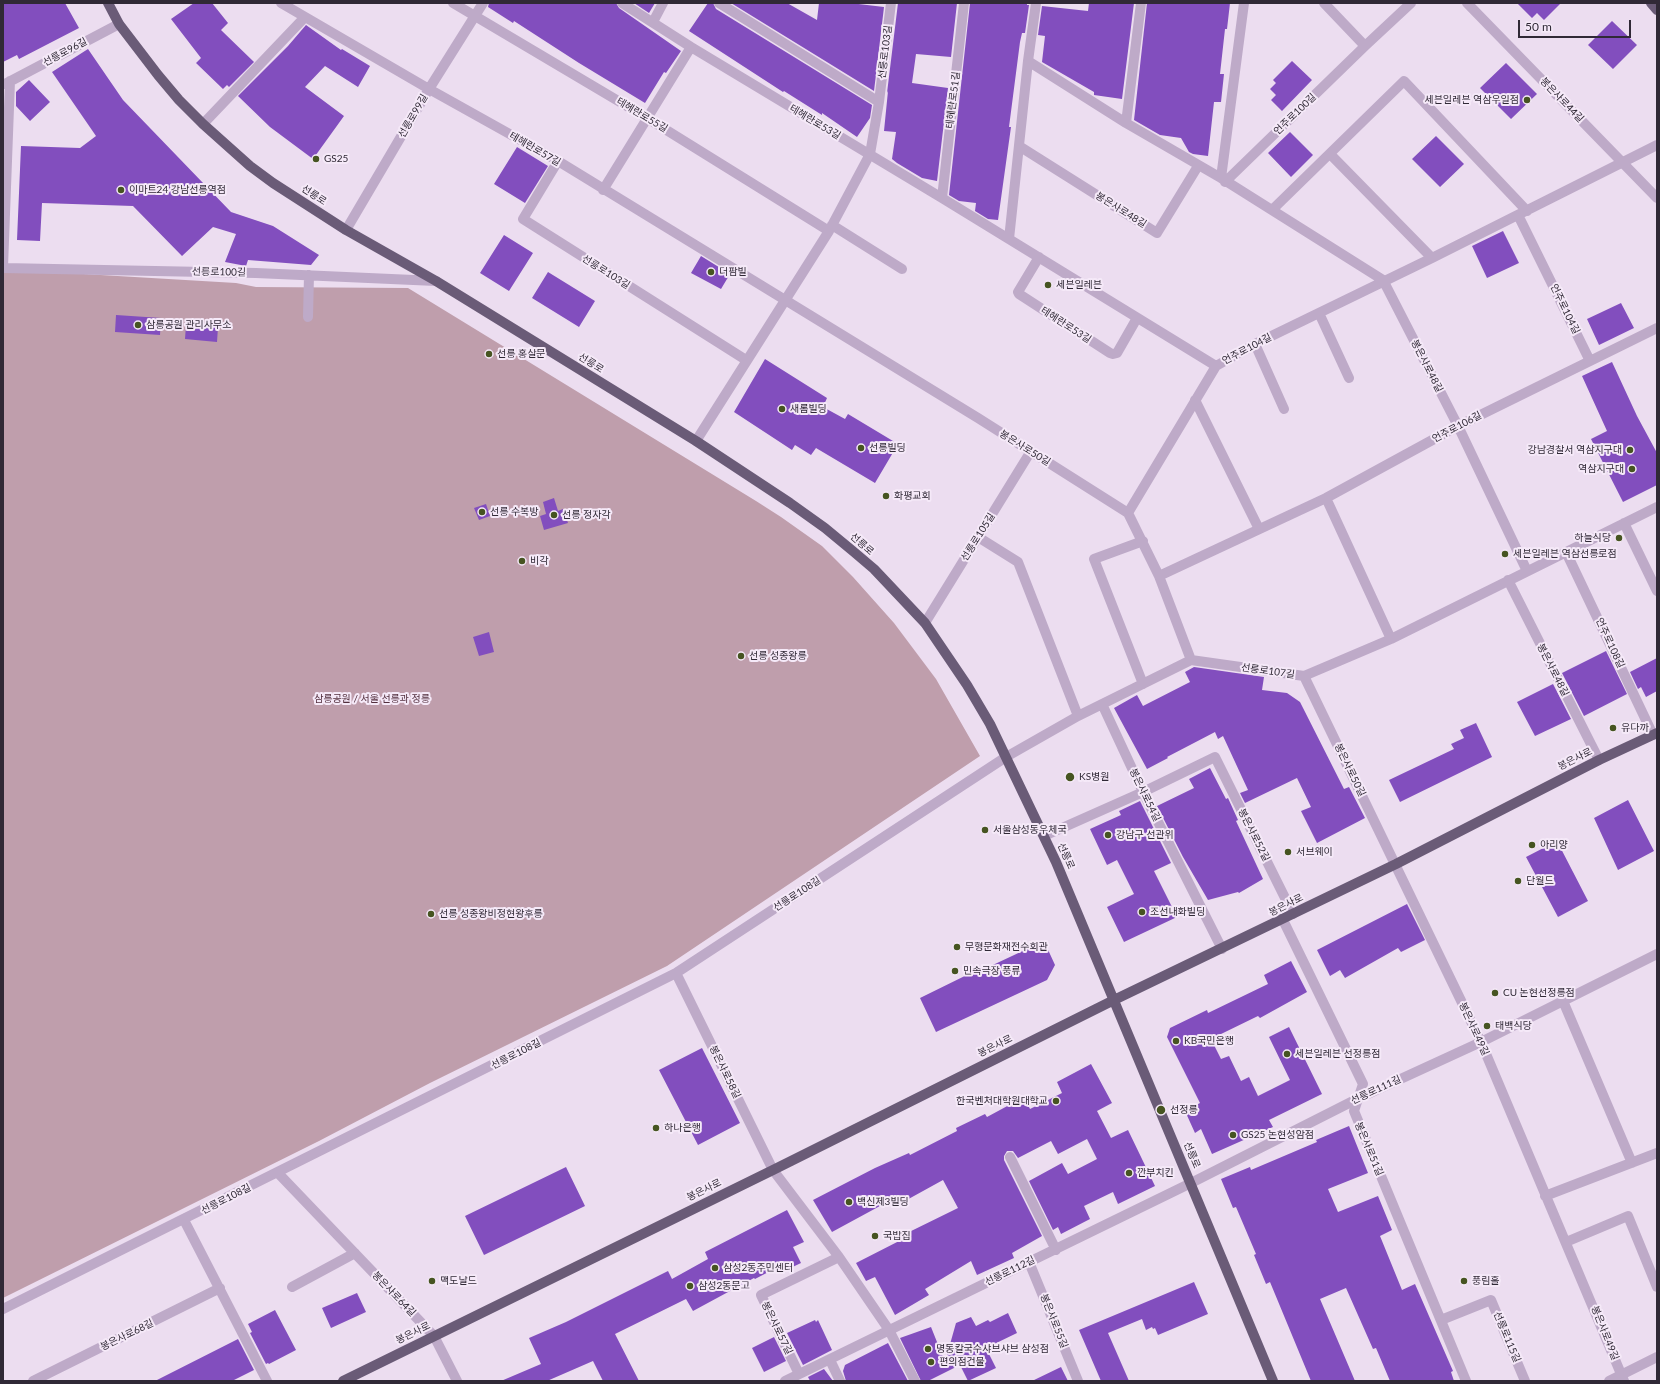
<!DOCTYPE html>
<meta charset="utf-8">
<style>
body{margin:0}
#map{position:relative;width:1660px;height:1384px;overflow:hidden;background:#ecddf0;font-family:Lato,sans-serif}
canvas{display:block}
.frame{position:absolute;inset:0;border:4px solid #302936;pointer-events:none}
.scale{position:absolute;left:1518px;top:20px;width:113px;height:18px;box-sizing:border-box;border:2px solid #302936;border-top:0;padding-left:5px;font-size:12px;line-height:14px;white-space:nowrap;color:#302936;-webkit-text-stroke:3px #f5e9f8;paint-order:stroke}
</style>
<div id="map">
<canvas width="1660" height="1384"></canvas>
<div class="frame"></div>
<div class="scale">50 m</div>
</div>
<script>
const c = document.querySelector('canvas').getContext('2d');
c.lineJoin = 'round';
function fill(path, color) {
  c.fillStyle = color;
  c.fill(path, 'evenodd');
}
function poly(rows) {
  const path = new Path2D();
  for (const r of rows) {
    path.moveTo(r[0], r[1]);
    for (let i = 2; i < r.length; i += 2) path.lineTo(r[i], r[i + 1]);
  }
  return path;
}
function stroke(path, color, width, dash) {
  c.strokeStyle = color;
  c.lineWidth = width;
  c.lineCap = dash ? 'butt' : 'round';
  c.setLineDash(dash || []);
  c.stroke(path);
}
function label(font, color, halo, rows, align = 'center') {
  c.font = font + ' Lato,"Noto Sans KR",sans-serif';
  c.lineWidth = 4;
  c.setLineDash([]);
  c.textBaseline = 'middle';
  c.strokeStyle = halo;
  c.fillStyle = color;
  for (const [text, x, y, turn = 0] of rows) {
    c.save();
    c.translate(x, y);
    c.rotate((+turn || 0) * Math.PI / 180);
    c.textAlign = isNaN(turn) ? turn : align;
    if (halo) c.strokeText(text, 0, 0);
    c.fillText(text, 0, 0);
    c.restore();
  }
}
fill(poly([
 [3,271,33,271,236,283,256,287,408,288,756,501,781,517,822,546,853,577,894,623,936,679,980,756,667,966,430,1083,319,1141,3,1298]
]), '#bf9eac');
fill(poly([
 [3,3,65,3,79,28,19,59,17,55,3,62],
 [194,3,212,3,228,23,221,30,254,62,229,87,227,85,223,89,196,63,201,58,171,19],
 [489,3,616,3,619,8,681,51,666,73,664,72,645,103,579,63,514,21,513,23,488,7],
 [634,3,655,3,649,13],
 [708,3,713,3,716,9,872,105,870,118,857,137,822,113,822,115,784,91,783,92,689,31],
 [731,3,787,3,817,20,819,3,850,3,884,7,874,91],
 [898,3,957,3,951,57,916,54,912,83,948,88,937,181,922,178,897,163,892,159,896,132,884,131,888,91,887,93],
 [970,3,1027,3,1027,5,1029,5,1025,33,1022,33,1020,42,1009,127,1011,127,998,220,988,219,975,211,976,203,959,201,949,195],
 [1089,3,1134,3,1122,99,1094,95,1094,92,1042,62,1045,36,1038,35,1042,6,1088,11],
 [1147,3,1230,3,1227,29,1225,29,1220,74,1224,74,1221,102,1214,102,1208,156,1193,154,1189,152,1181,138,1160,135,1134,120],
 [1517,3,1561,3,1544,20,1537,13,1532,18],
 [1612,21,1637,45,1613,69,1588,45],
 [306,25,341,50,342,49,370,66,358,87,325,66,305,87,344,116,313,159,270,127,238,96,288,46],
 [88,49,123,100,231,212,273,226,319,255,311,265,248,260,246,266,225,262,236,234,213,227,182,256,133,206,42,203,40,241,17,240,21,146,80,148,96,136,52,72],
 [1292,61,1312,80,1282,111,1271,100,1276,95,1270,89,1276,83,1273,80],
 [1506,63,1537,94,1511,119,1480,88],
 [29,80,50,102,30,121,16,106,16,92],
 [1290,132,1313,155,1291,177,1268,153],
 [1436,136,1464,164,1440,187,1412,159],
 [517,147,548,166,525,203,494,184],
 [1503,231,1519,263,1487,278,1472,246],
 [504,235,533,253,509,291,480,273],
 [701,256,730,274,721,289,691,273],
 [548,272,595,301,579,327,532,298],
 [1621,303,1634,328,1599,345,1587,319],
 [116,315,161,318,160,335,115,332],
 [186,325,218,327,217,342,185,339],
 [765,359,827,398,823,407,845,419,848,414,898,444,875,483,816,448,811,455,795,445,792,450,734,412],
 [1612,362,1637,416,1657,453,1657,485,1623,502,1591,439,1607,431,1582,376],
 [554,498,558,511,563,509,568,523,544,530,540,516,546,514,543,502],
 [486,504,490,516,479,520,474,508],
 [489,632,494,652,479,656,473,637],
 [1606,651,1627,694,1584,716,1562,673],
 [1657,658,1657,691,1646,697,1641,687,1638,689,1630,672],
 [1194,667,1264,677,1262,690,1287,693,1300,702,1344,789,1349,787,1365,818,1317,843,1301,811,1311,807,1297,778,1245,803,1240,793,1248,790,1223,736,1218,739,1215,732,1167,757,1168,758,1147,769,1114,708,1137,695,1143,706,1190,682,1185,672],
 [1553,684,1571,719,1535,736,1517,702],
 [1476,723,1492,757,1400,802,1389,780,1454,749,1451,744,1464,738,1460,730],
 [1210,768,1226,799,1228,798,1238,820,1236,821,1263,879,1239,893,1238,892,1208,900,1183,857,1157,806,1194,788,1189,779],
 [1628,800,1654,851,1618,870,1594,818],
 [1140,801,1171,863,1154,871,1177,917,1124,942,1107,907,1134,894,1117,860,1107,865,1090,829,1121,815,1119,811],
 [1557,841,1588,901,1558,917,1526,857],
 [1407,904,1425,940,1401,952,1398,948,1345,978,1340,970,1330,976,1317,950],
 [1044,941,1055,965,1047,980,936,1032,920,998,979,969,980,971],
 [1291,961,1307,992,1260,1018,1258,1016,1219,1035,1221,1039,1213,1043,1221,1059,1229,1056,1241,1081,1249,1077,1258,1096,1290,1080,1269,1037,1289,1027,1322,1094,1269,1120,1273,1127,1212,1154,1201,1129,1195,1133,1185,1111,1200,1103,1167,1037,1170,1028,1207,1010,1208,1013,1268,984,1264,975],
 [702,1048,740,1123,698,1145,659,1070],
 [1091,1064,1112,1103,1097,1111,1111,1138,1128,1130,1155,1186,1118,1204,1113,1192,1084,1206,1090,1219,1061,1234,1058,1227,1053,1230,1029,1181,1062,1163,1068,1174,1097,1159,1087,1139,1058,1154,1051,1141,1018,1158,1013,1151,1007,1151,1004,1156,1004,1160,1042,1236,1012,1253,1014,1258,977,1275,971,1261,925,1289,929,1295,895,1315,875,1277,866,1281,856,1263,905,1238,903,1235,958,1208,943,1180,894,1207,891,1200,832,1232,813,1200,875,1168,909,1153,910,1155,957,1131,956,1128,985,1114,987,1117,1024,1097,1030,1109,1062,1093,1057,1082],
 [1349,1126,1368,1173,1328,1189,1338,1212,1378,1196,1392,1230,1380,1236,1402,1290,1415,1284,1453,1371,1451,1372,1454,1381,1390,1381,1376,1348,1373,1349,1346,1288,1320,1299,1355,1381,1311,1381,1270,1282,1266,1284,1254,1255,1256,1254,1236,1207,1233,1208,1221,1179,1250,1167,1251,1170,1317,1142,1316,1140],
 [566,1167,585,1206,484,1255,465,1216],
 [787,1210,804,1242,793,1247,801,1263,782,1272,780,1266,755,1279,754,1278,693,1311,686,1299,615,1334,639,1381,603,1381,593,1361,547,1381,501,1381,541,1364,529,1338,566,1322,668,1271,672,1279,708,1259,705,1252],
 [1194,1282,1208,1314,1158,1335,1155,1328,1153,1329,1152,1327,1146,1330,1142,1319,1108,1333,1129,1381,1101,1381,1079,1330],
 [357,1293,366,1312,331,1328,322,1308],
 [275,1310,296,1350,269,1364,268,1363,266,1364,250,1333,252,1332,248,1324],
 [1008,1313,1017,1333,986,1348,996,1368,968,1381,960,1365,928,1381,921,1381,900,1338,931,1327,945,1362,956,1323,971,1317,976,1326,988,1320,990,1322],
 [815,1320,816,1322,818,1320,832,1350,803,1365,787,1333],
 [774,1337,786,1361,764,1372,752,1348],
 [238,1339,254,1370,232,1381,155,1381],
 [888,1343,908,1381,846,1381,843,1371,845,1365],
 [1061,1367,1068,1381,1032,1381],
 [824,1369,833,1381,810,1381,808,1377]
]), '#824ebe');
stroke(poly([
 [281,3,429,89,558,161,978,418,1128,513,1159,576,1191,660],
 [453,3,647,118,829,231],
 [622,3,691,47,942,198,1216,366],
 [719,3,879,102],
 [1324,3,1365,46],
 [1467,3,1657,198],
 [653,22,663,3],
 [1028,61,1126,123,1221,178,1383,280,1458,426,1527,571],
 [5,84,119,24],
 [1126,123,1141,3],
 [203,124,305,17],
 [1019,146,1157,233,1198,166],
 [1330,154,1432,258],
 [558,161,523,219,746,360],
 [1221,178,1244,3],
 [1225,182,1365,46,1411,3],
 [603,190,691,47],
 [942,198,964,3],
 [1272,210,1404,81,1527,211],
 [1518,215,1590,361],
 [832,225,902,269],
 [346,230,429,89,483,3],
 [1009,239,1028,61,1036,3],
 [1039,257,1018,292,1019,294,1110,353,1113,354,1117,353,1137,318],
 [3,267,10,81],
 [3,268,256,273,436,281],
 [1319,313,1349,378],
 [308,317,309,275],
 [1255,344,1284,409],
 [1195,400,1259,529],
 [696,441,829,231,870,154,879,102,891,3],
 [1326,498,1391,639],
 [1128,513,1216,366,1255,344,1432,258,1657,145],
 [1624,523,1657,591],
 [978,537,1018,562,1078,716],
 [1143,541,1094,559,1143,684],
 [1566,552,1653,735],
 [1159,576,1326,498,1458,426,1657,328],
 [1508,580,1599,760],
 [925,623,1031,451],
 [1304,676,1481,1042,1624,1381],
 [1102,704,1143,792,1222,949],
 [1044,836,1143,792,1215,757,1293,914],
 [1283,920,1363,1084,1354,1111,1466,1381],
 [676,973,773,1170,839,1257,889,1330,915,1381],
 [1563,1001,1632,1163],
 [1010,1157,1056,1250],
 [278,1173,434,1336,457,1381],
 [1545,1196,1657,1153],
 [184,1220,267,1381],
 [1566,1242,1628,1216,1657,1287],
 [1029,1262,1078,1381],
 [292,1287,355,1253],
 [3,1309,676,973,1006,757,1078,716,1191,660,1304,676,1391,639,1657,507],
 [1441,1320,1491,1300,1525,1381],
 [830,1360,840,1381],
 [799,1374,761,1295,839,1257],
 [33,1381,220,1288],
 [785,1381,1191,1183,1357,1099,1481,1042,1657,954],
 [1609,1381,1657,1357]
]), '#beaac8', 10);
stroke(poly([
 [108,3,119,24,158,75,179,100,203,124,250,166,273,183,346,230,436,281,696,441,790,503,825,528,854,552,874,569,925,623,967,685,990,724,1056,862,1273,1381],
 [1651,3,1657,10],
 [343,1381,773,1170,1114,1000,1396,864,1599,760,1657,733]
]), '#6a5b77', 10);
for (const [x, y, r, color] of [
 [1527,100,4,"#465421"],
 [316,159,4,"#465421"],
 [121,190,4,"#465421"],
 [711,272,4,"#465421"],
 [1048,285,4,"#465421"],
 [138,325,4,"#465421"],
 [489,354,4,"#465421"],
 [782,409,4,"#465421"],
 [861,448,4,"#465421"],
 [1630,450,4,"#465421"],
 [1632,469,4,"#465421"],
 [886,496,4,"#465421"],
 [482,512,4,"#465421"],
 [554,515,4,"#465421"],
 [1619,538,4,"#465421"],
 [1505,554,4,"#465421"],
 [522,561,4,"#465421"],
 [741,656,4,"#465421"],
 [1613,728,4,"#465421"],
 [1070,777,5,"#465421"],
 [985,830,4,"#465421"],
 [1108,835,4,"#465421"],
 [1532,845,4,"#465421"],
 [1288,852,4,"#465421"],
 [1518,881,4,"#465421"],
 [1142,912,4,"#465421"],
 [431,914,4,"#465421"],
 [957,947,4,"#465421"],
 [955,971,4,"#465421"],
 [1495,993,4,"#465421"],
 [1487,1026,4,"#465421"],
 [1176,1041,4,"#465421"],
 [1287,1054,4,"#465421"],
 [1056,1101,4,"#465421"],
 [1161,1110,5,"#465421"],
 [656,1128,4,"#465421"],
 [1233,1135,4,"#465421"],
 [1129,1173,4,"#465421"],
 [849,1202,4,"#465421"],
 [875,1236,4,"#465421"],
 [715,1268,4,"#465421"],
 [432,1281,4,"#465421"],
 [1464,1281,4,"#465421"],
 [690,1286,4,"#465421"],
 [928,1349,4,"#465421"],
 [931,1362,4,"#465421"]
]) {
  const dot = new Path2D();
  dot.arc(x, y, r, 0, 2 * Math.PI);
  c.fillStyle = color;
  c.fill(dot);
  stroke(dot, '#f5e9f8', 1.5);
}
label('10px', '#302936', '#f5e9f8', [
 ["선릉로96길",65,52,-28],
 ["선릉로103길",885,52,-83],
 ["테헤란로51길",953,100,-83],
 ["봉은사로44길",1562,100,46],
 ["언주로100길",1295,114,-44],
 ["테헤란로55길",642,115,31],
 ["선릉로99길",413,116,-60],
 ["테헤란로53길",815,122,31],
 ["테헤란로57길",535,149,30],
 ["선릉로",314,195,33],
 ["봉은사로48길",1121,210,32],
 ["선릉로100길",219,272,1],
 ["선릉로103길",606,272,32],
 ["언주로104길",1565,309,64],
 ["테헤란로53길",1066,325,33],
 ["언주로104길",1247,349,-28],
 ["선릉로",591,363,32],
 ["봉은사로48길",1427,366,63],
 ["언주로106길",1457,427,-28],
 ["봉은사로50길",1025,448,32],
 ["선릉로105길",978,537,-58],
 ["선릉로",862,544,41],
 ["언주로108길",1610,643,65],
 ["봉은사로48길",1553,670,63],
 ["선릉로107길",1268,671,8],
 ["봉은사로",1575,759,-27],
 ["봉은사로50길",1350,770,64],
 ["봉은사로54길",1145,795,64],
 ["봉은사로52길",1254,835,63],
 ["선릉로",1066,856,66],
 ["선릉로108길",797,894,-33],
 ["봉은사로",1286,905,-27],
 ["봉은사로49길",1474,1029,65],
 ["봉은사로",995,1046,-26],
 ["선릉로108길",516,1054,-27],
 ["봉은사로58길",725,1072,64],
 ["선릉로111길",1376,1090,-25],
 ["봉은사로51길",1369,1149,67],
 ["선릉로",1192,1155,67],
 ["봉은사로",704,1190,-26],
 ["선릉로108길",226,1199,-27],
 ["선릉로112길",1010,1271,-26],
 ["봉은사로64길",394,1294,46],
 ["봉은사로55길",1054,1321,68],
 ["봉은사로57길",777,1328,64],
 ["봉은사로",413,1333,-26],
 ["봉은사로49길",1605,1333,68],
 ["봉은사로68길",127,1335,-26],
 ["선릉로115길",1507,1337,67]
]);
label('10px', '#302936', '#f5e9f8', [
 ["세븐일레븐 역삼우일점",1519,100,"right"],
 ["GS25",324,159],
 ["이마트24 강남선릉역점",129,190],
 ["더팜빌",719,272],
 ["세븐일레븐",1056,285],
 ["삼릉공원 관리사무소",146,325],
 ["선릉 홍살문",497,354],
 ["새롬빌딩",790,409],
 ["선릉빌딩",869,448],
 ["강남경찰서 역삼지구대",1622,450,"right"],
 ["역삼지구대",1624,469,"right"],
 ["화평교회",894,496],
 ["선릉 수복방",490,512],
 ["선릉 정자각",562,515],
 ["하늘식당",1611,538,"right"],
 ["세븐일레븐 역삼선릉로점",1513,554],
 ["비각",530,561],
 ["선릉 성종왕릉",749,656],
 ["유다까",1621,728],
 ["KS병원",1079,777],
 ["서울삼성동우체국",993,830],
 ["강남구 선관위",1116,835],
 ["아리양",1540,845],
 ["서브웨이",1296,852],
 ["단월드",1526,881],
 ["조선내화빌딩",1150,912],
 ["선릉 성종왕비정현왕후릉",439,914],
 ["무형문화재전수회관",965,947],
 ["민속극장 풍류",963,971],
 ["CU 논현선정릉점",1503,993],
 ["태백식당",1495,1026],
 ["KB국민은행",1184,1041],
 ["세븐일레븐 선정릉점",1295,1054],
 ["한국벤처대학원대학교",1048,1101,"right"],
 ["선정릉",1170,1110],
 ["하나은행",664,1128],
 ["GS25 논현성암점",1241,1135],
 ["깐부치킨",1137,1173],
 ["백신제3빌딩",857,1202],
 ["국밥집",883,1236],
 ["삼성2동주민센터",723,1268],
 ["맥도날드",440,1281],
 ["풍림홀",1472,1281],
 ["삼성2동문고",698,1286],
 ["명동칼국수샤브샤브 삼성점",936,1349],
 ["편의점건물",939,1362]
], 'left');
label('10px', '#522e3d', '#f5e9f8', [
 ["삼릉공원 / 서울 선릉과 정릉",372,699]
]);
</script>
